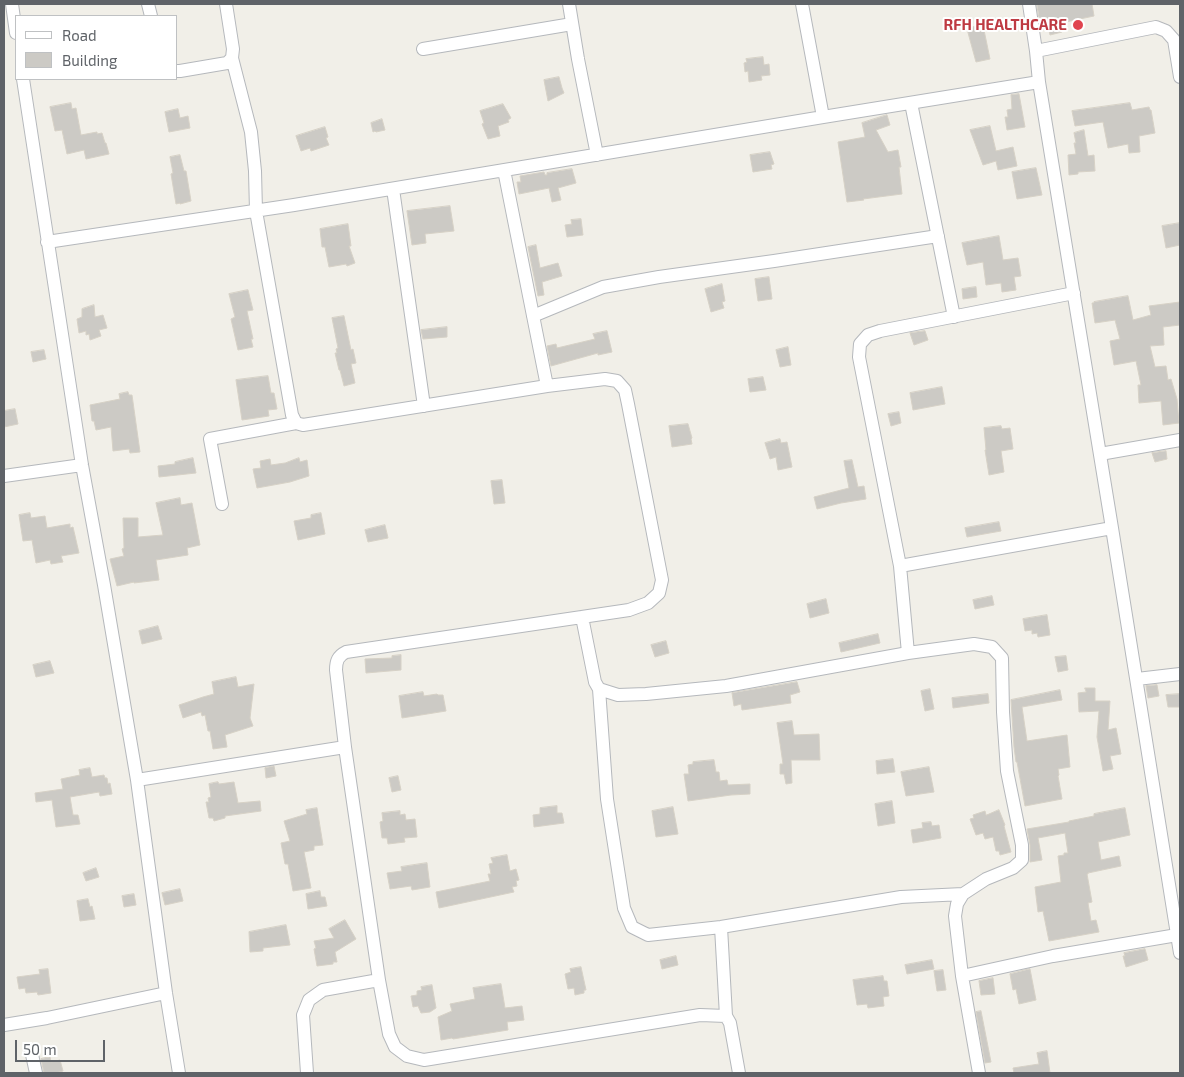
<!DOCTYPE html>
<html>
<head>
<meta charset="utf-8">
<style>
	body { margin:0 }
	#map { position:relative; width:1184px; height:1077px; overflow:hidden; background:#f1efe8; font-family:"Exo 2",sans-serif }
	canvas { display:block }
	.frame { position:absolute; inset:0; border:5px solid #5f6368; pointer-events:none }
	.legend { position:absolute; left:15px; top:15px; width:162px; height:65px; box-sizing:border-box; background:#fff; border:1px solid #bfc1c3; margin:0; padding:6px 9px; list-style:none; font-size:15px; color:#5f6368 }
	.legend li { display:flex; align-items:center; gap:10px; height:25px }
	.legend b { width:25px; border:1px solid #bfc1c3 }
	.scale { position:absolute; left:15px; top:1040px; width:90px; height:22px; box-sizing:border-box; border:2px solid #5f6368; border-top:0; padding-left:6px; font-size:15px; line-height:18px; white-space:nowrap; color:#5f6368; -webkit-text-stroke:4px #fff; paint-order:stroke }
</style>
</head>
<body>
<div id="map">
<canvas width="1184" height="1077"></canvas>
<div class="frame"></div>
<ul class="legend">
<li><b style="height:6px;background:#fff"></b>Road</li>
<li><b style="height:14px;background:#cccac5"></b>Building</li>
</ul>
<div class="scale">50 m</div>
</div>
<script>
const g = document.querySelector('canvas').getContext('2d');
g.lineJoin = 'round';
function fillPath(path, color) {
  g.fillStyle = color;
  g.fill(path, 'evenodd');
}
function trace(path, color, width, dash) {
  g.strokeStyle = color;
  g.lineWidth = width;
  g.lineCap = dash ? 'butt' : 'round';
  g.setLineDash(dash || []);
  g.stroke(path);
}
function label(font, color, halo, rows, align = 'center') {
  g.font = font + ' "Exo 2",sans-serif';
  g.lineWidth = 4;
  g.setLineDash([]);
  g.textBaseline = 'middle';
  g.strokeStyle = halo;
  g.fillStyle = color;
  for (const [text, x, y, turn = 0] of rows) {
    g.save();
    g.translate(x, y);
    g.rotate((+turn || 0) * Math.PI / 180);
    g.textAlign = isNaN(turn) ? turn : align;
    if (halo) g.strokeText(text, 0, 0);
    g.fillText(text, 0, 0);
    g.restore();
  }
}
const building = new Path2D(`
	M1037 4H1092L1094 16 1061 23 1062 32 1050 35 1048 26 1041 28Z
	M980 25 981 31 984 30 990 59 976 62 967 29Z
	M763 57 764 65 769 64 770 75 761 76 762 80 749 82 748 71 745 72 744 63 747 62 746 59Z
	M559 77 562 88 564 93 548 101 544 80Z
	M1019 94 1025 127 1007 130 1005 117H1008L1007 110 1012 109 1011 95Z
	M71 103 72 109 76 108 81 135 97 132V134L102 133 105 143H106L109 154 86 159 84 150 67 154 62 130 55 131 50 107Z
	M1130 103 1132 110 1149 107 1150 110H1151L1155 133 1139 136 1140 152 1129 153 1128 144 1108 148 1103 122 1075 126 1072 111Z
	M503 104 511 118 508 120 509 122 498 126 500 136 488 139 482 124 484 123 480 111Z
	M178 109 180 118 188 116 190 128 169 132 165 112Z
	M887 115 890 125 876 130 888 152 898 150 901 167H899L902 194 863 199 864 200 847 202 838 142 865 137 862 123Z
	M382 119 385 130 376 132 375 131 373 132 371 123Z
	M990 126 996 151 1013 147 1017 166 998 170 996 161 983 165 970 130Z
	M325 127 328 137 326 138 329 145 311 151 310 148 301 151 296 136Z
	M1084 130 1088 156 1094 155 1095 171 1078 172V174L1069 175 1068 155 1076 154 1074 143H1076L1074 133Z
	M770 152 774 164 771 165 772 169 753 172 750 155Z
	M180 155 184 171H186L191 201 180 204V203L176 204 171 174 173 173 170 157Z
	M1036 168 1042 195 1017 199 1012 172Z
	M572 169 576 183 558 188 561 200 552 202 549 188 519 194 517 182H521L520 176 544 172 545 175H547V173Z
	M450 206 454 231 425 234 426 243 412 245 407 211Z
	M581 219 583 235 567 237 565 225 572 224 571 220Z
	M1180 223V245L1166 248 1162 226Z
	M348 224 351 246H349L355 263 347 266 346 264 329 267 325 247H322L320 229Z
	M999 236 1003 260 1018 258 1021 276 1014 277 1016 290 1002 292 1001 283 986 285 983 262 967 265 962 243Z
	M536 245 540 268 558 263 562 276 542 282 544 295 538 296 528 247Z
	M769 277 772 299 758 301 755 279Z
	M722 284 725 301 722 302 724 308 711 312 705 289Z
	M976 287 977 297 963 299 962 289Z
	M248 290 253 310 247 311 253 339H251L253 347 238 350 231 319 235 317 229 294Z
	M1128 296 1133 320 1151 315 1149 306 1180 302V325L1163 327 1164 345 1150 346 1155 367 1166 366 1168 380 1171 379 1177 399 1179 423 1163 425 1161 401 1139 403 1138 385H1141L1136 361 1114 365 1110 341 1120 339 1115 320 1095 323 1092 303H1094V302Z
	M94 305 95 317 103 315 107 328 99 330 101 336 90 340 89 334 86 335V331L79 333 77 319 82 317V309Z
	M344 316 351 350 353 349 356 363 351 364 355 383 344 386 340 370H339L335 353H337L336 349 338 348 332 318Z
	M447 327V337L423 339 421 330Z
	M607 331 612 352 598 355V353L551 366 547 346 556 344 557 348 595 339 593 334Z
	M925 331 928 340 914 345 910 333Z
	M788 347 791 365 780 367 776 350Z
	M44 350 46 359 33 362 31 352Z
	M268 376 271 393H274L277 409 268 410 269 416 242 420 236 380Z
	M763 377 766 390 750 392 748 379Z
	M942 387 945 404 913 410 910 393Z
	M128 392 129 395H132L140 452 130 453 129 449 113 451 111 427 96 430 94 421H92L90 405 120 399 119 394Z
	M15 409 18 424 4 427V411Z
	M899 412 901 423 891 426 888 414Z
	M688 424 692 438 691 439 692 444 672 447 669 426Z
	M1001 426 1002 429 1010 428 1013 449 1001 451 1004 472 989 475 985 450H986L984 428Z
	M780 439 781 443 787 442 792 467 778 470 776 457 770 459 765 443Z
	M1166 451 1167 459 1155 462 1152 453Z
	M193 458 196 473 159 477 158 466 175 464V462Z
	M299 458 300 462 307 460 309 476 290 482 257 488 253 469 261 468 260 461 270 459 271 465 285 463Z
	M852 460 858 487 864 486 866 499 841 503 817 509 814 497 849 488 844 461Z
	M502 480 505 503 494 504 491 481Z
	M180 498 181 505 192 503 200 545 187 548 188 555 156 560 159 580 134 583V582L117 586 110 559 124 556 122 549 124 548 123 518H138V537L163 535 156 503Z
	M30 513 31 518 45 516 47 528 70 524V528L73 527 79 553 61 556 63 562 51 564 50 560 36 563 32 540 23 541 19 515Z
	M321 513 325 534 298 540 294 521 311 518V515Z
	M999 522 1001 531 967 537 965 528Z
	M385 525 388 538 368 542 365 530Z
	M992 596 994 605 975 609 973 600Z
	M826 599 829 613 810 618 807 604Z
	M1047 615 1050 635 1038 637 1037 633 1032 634V630L1025 631 1023 619Z
	M158 626 162 639 142 644 139 631Z
	M878 634 880 643 841 652 839 643Z
	M666 641 669 653 655 657 651 645Z
	M401 655V670L366 673 365 659 392 658V656Z
	M1066 656 1068 670 1058 672 1055 657Z
	M50 661 54 673 36 677 33 665Z
	M236 677 238 687 254 684 250 718 253 726 225 735 227 747 213 749 210 731H208L205 715 202 716 201 712 183 718 179 705 203 697 214 694 212 682Z
	M797 682 800 692 790 695 791 703 742 710 741 704 734 706 732 693Z
	M1157 685 1159 696 1148 698 1146 686Z
	M1085 688H1095V701H1110L1108 730 1116 728 1121 754 1110 756 1113 769 1103 771 1097 737 1099 711 1079 712 1078 693 1086 692Z
	M930 689 934 709 925 711 921 691Z
	M1060 690 1062 700 1022 707 1027 741 1067 735 1070 767 1058 769 1059 775 1058 776 1062 799 1025 806 1017 762H1016L1014 747 1011 700Z
	M423 692 424 696 437 694 438 695H443L446 711 402 718 399 696Z
	M988 694 989 703 953 708 952 698Z
	M1180 694V707H1168L1166 695Z
	M792 721 794 735 819 734 820 760H791L792 783 786 784 784 774H780V764H783L777 723Z
	M893 759 895 772 877 774 876 761Z
	M714 760 716 772H719L720 781 727 780 728 785 750 784V794L731 795 688 801 684 774H689L688 765 693 764V762Z
	M274 766 276 776 266 778 265 768Z
	M929 767 934 792 906 796 901 772Z
	M90 768 92 777 104 775 105 778H107L108 784 110 783 112 794 100 796 99 792 70 797 73 815H78L80 824 56 827 52 800 36 802 35 793 63 789 61 779 80 775 79 770Z
	M398 776 401 790 392 792 389 778Z
	M218 782 219 784 234 782 238 803 260 801 261 811 225 816V818L214 821 213 818H209L206 802H209L208 798 211 797 209 784Z
	M892 801 895 823 878 826 875 804Z
	M557 806V813H562L564 823 534 827 533 815 540 814V808Z
	M673 807 678 834 656 837 652 811Z
	M317 808 323 845 314 846V850L304 852 311 888 293 891 288 864H285L281 843 290 841 284 821 307 814 306 810Z
	M1125 808 1130 835 1098 842 1101 860 1119 856 1121 866 1088 873V874H1087L1092 902 1088 903 1091 921 1096 920 1099 932 1049 941 1043 911 1038 912 1035 887 1061 882 1058 856 1064 855V853H1068L1065 833 1038 838 1042 860 1030 862V845L1027 829 1069 822V821L1094 816V814Z
	M999 810 1005 825 1004 826 1011 852 1000 855 999 851H996L993 837 985 839 983 833 976 835 970 819 974 818 973 815 985 811 986 815Z
	M400 811V815L405 814 406 820 415 819 417 837 404 838 405 842 388 844 387 838H382L380 822 383 821 382 813Z
	M931 822 932 826 939 825 941 838 913 843 911 830 923 828 922 823Z
	M507 855 510 871 516 869 519 880 516 881 517 886 512 887 514 892 439 908 436 892 490 881 488 874H491L489 864 493 863 491 858Z
	M427 863 430 887 412 890 411 886 390 889 387 873 402 871 401 867Z
	M96 868 99 877 86 881 83 873Z
	M180 889 183 901 165 905 162 893Z
	M320 891 321 897H325L327 906 308 909 306 894Z
	M134 894 136 905 124 907 122 896Z
	M88 899 90 907 92 906 95 919 80 921 77 901Z
	M345 920 356 939 335 952 337 962H333V964L317 966 314 949 316 948 314 941 334 938 329 929Z
	M286 925 290 945 263 948V951L250 952 249 932Z
	M1145 949 1148 960 1126 967 1123 956H1125L1124 953Z
	M676 956 678 965 662 969 660 960Z
	M932 960 934 969 907 974 905 965Z
	M581 967 586 990H584V993L575 995 574 988 568 989 565 974 571 972 570 969Z
	M48 969 51 993 38 995 37 992 26 993 25 988 19 989 17 977 40 974 39 970Z
	M1030 969 1036 1000 1019 1004 1016 989 1013 990 1010 974Z
	M943 970 946 990 937 991 934 971Z
	M883 976 884 981H887L889 996 883 997 884 1006 868 1008 867 1004 857 1005 853 980Z
	M993 978 995 994 981 995 979 981Z
	M501 984 505 1008 522 1006 524 1020 507 1022 508 1030 453 1039 452 1038 441 1040 438 1017 452 1011 450 1004 475 999 473 988Z
	M432 985 436 1008 430 1012 421 1013 418 1006 413 1007 411 996 417 995V991L422 990 421 987Z
	M981 1011 991 1062 985 1063 976 1012Z
	M1047 1051 1050 1073H1014L1013 1068 1039 1064 1037 1053Z
	M50 1057 51 1062 60 1060 63 1071 55 1073H44L41 1059Z`);
const street = new Path2D(`
	M12 4 16 33
	M148 4 151 16
	M569 4 578 59 597 155
	M802 4 823 117
	M1029 4 1036 51 1039 82 1112 528 1180 953
	M423 49 572 24
	M1036 51 1156 27 1166 31 1174 40 1180 77
	M232 58 251 132 255 171 256 211 292 415 296 423 303 425 547 386 605 379 617 381 625 390 628 404 662 580 659 593 648 603 629 610 346 652C338 656 336 661 336 670L345 747
	M176 71H180L227 63 232 58 233 49 226 4
	M23 79 82 465 104 585 137 780 166 993 179 1073
	M911 103 954 317
	M504 170 547 386
	M393 189 424 406
	M47 242 294 205 823 117 1039 82
	M533 316 603 287 659 277 774 261 938 236
	M1100 454 1180 440
	M4 476 82 465
	M222 504 210 439 296 423
	M900 566 859 357 860 344 868 335 880 331 1074 293
	M582 617 595 682 599 689 618 695 646 694 726 686 908 653 974 644 992 647 1002 658 1003 712 1007 771 1022 845V860L1013 868 986 879 963 894 957 904 955 916 962 976 1053 956 1177 935
	M908 653 900 566 1112 528
	M1137 679 1180 674
	M599 689 607 799 624 908 632 927 648 935 721 927 901 897 963 894
	M137 780 345 747 379 980 389 1034 395 1047 407 1056 424 1060 700 1015 726 1016 730 1023 739 1073
	M721 927 726 1016
	M962 976 979 1073
	M4 1025 47 1018 166 993
	M31 1050 36 1073
	M307 1073 303 1015 309 1000 323 990 379 980`);
const markers = [
	[1078,25,6,"#e0444e"]
];
const healthNames = [
	["RFH HEALTHCARE",1067,25]
];
fillPath(building, '#cccac5');
trace(building, '#d6d1c6', 1);
trace(street, '#b5b8bc', 14);
trace(street, '#fff', 12);
for (const [x, y, r, color] of markers) {
  const dot = new Path2D();
  dot.arc(x, y, r, 0, 2 * Math.PI);
  g.fillStyle = color;
  g.fill(dot);
  trace(dot, '#fff', 2);
}
label('bold 15px', '#be3a42', '#fff', healthNames, 'right');
</script>
</body>
</html>
